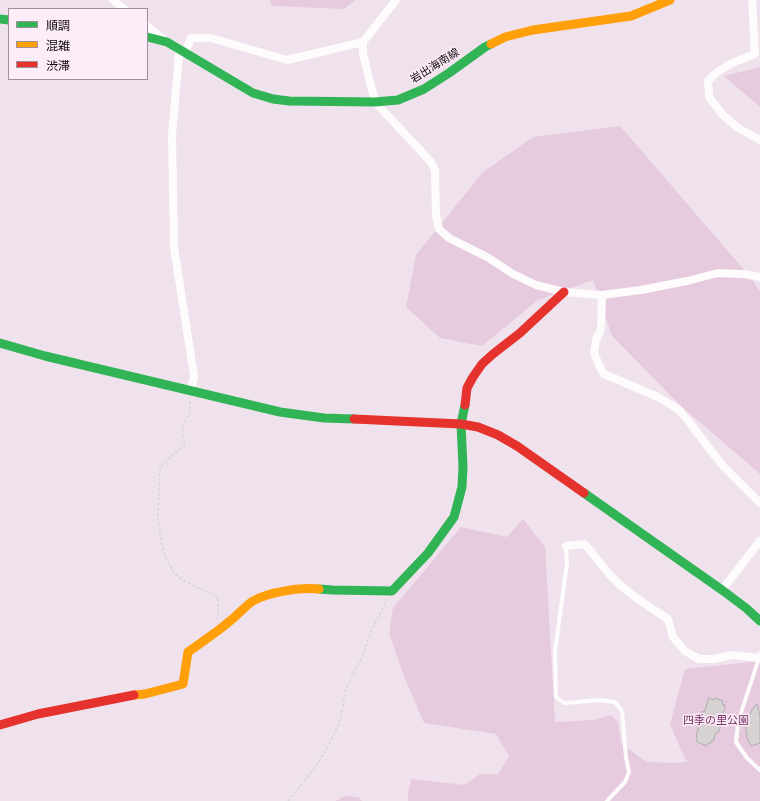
<!DOCTYPE html>
<html>
<head>
<meta charset="utf-8">
<style>
	body { margin:0 }
	#map { position:relative; width:760px; height:801px; overflow:hidden; background:#f0e2ec; font-family:"PT Sans","Noto Sans JP",sans-serif }
	canvas { display:block }
	.legend { position:absolute; left:8px; top:8px; width:140px; height:72px; box-sizing:border-box; background:#fdedf8; border:1px solid #9e919a; margin:0; padding:5px 7px; list-style:none; font-size:12px; color:#10080e }
	.legend li { display:flex; align-items:center; gap:8px; height:20px }
	.legend b { width:20px; border:1px solid #9e919a }
</style>
</head>
<body>
<div id="map">
<canvas width="760" height="801"></canvas>
<ul class="legend">
<li><b style="height:5px;background:#30b455"></b>順調</li>
<li><b style="height:5px;background:#ff9f0a"></b>混雑</li>
<li><b style="height:5px;background:#e5322d"></b>渋滞</li>
</ul>
</div>
<script>
const g = document.querySelector('canvas').getContext('2d');
g.lineJoin = 'round';
function fillPath(path, color) {
  g.fillStyle = color;
  g.fill(path, 'evenodd');
}
function trace(path, color, width, dash) {
  g.strokeStyle = color;
  g.lineWidth = width;
  g.lineCap = dash ? 'butt' : 'round';
  g.setLineDash(dash || []);
  g.stroke(path);
}
function label(font, color, halo, rows, align = 'center') {
  g.font = font + ' "PT Sans","Noto Sans JP",sans-serif';
  g.lineWidth = 3;
  g.setLineDash([]);
  g.textBaseline = 'middle';
  g.strokeStyle = halo;
  g.fillStyle = color;
  for (const [text, x, y, turn = 0] of rows) {
    g.save();
    g.translate(x, y);
    g.rotate((+turn || 0) * Math.PI / 180);
    g.textAlign = isNaN(turn) ? turn : align;
    if (halo) g.strokeText(text, 0, 0);
    g.fillText(text, 0, 0);
    g.restore();
  }
}
const green = new Path2D(`
	M270 0H355L344 9 272 6Z
	M760 67V107L724 76Z
	M620 126 752 279 760 292V474L681 406 612 336 593 280 538 300 482 346 440 338 406 307 416 255 483 172 533 137Z
	M523 519 545 547 555 722 593 720 611 715 618 722 621 743 638 756 647 762 678 763 689 761 685 759 670 724 685 669 760 661V801H408V794L411 779 465 785 480 774H498L509 756 496 734 424 723 403 674 389 633 393 608 461 527 507 537Z
	M345 796 358 797 362 801H335Z`);
const building = new Path2D(`
	M709 698 713 700 714 698 723 701 722 704 725 705 724 707 725 708 721 719 723 720 718 733H716L713 741H711L710 744 708 743 707 746 697 742V740H696L697 736 696 735 699 727 696 726 702 711 704 712Z
	M757 704 760 716V743L751 746 747 739 746 731V722L752 710Z`);
const path = new Path2D(`
	M190 401V412L182 428 185 444 160 467 158 517 161 541 167 561 174 573 184 581 218 597V615L216 620
	M288 801 306 779 317 764 328 747 340 721 345 693 347 687 361 659 371 632 387 599`);
const lane = new Path2D(`
	M566 546 567 563 555 651 556 697 564 703 599 700 615 702 622 711 626 757 629 772 625 782 607 801
	M759 658 738 722 736 742 747 758 760 770`);
const street = new Path2D(`
	M113 0 124 9
	M396 0 363 42V54L375 102 431 162 435 170 436 215 439 229 449 238 487 257 513 274 536 285 564 292 602 295 641 290 687 281 718 273 744 274 760 277
	M752 0 755 54C735 62 723 65 708 81L709 97 723 115 738 128 760 140
	M147 26 163 39
	M602 295 601 329 596 340 594 353 599 365 604 374 658 397 678 409 690 423 708 447 723 466 760 503
	M191 391 194 376 174 247 172 135 179 54 185 53 191 38H211L287 60 363 42
	M566 546 584 544C594 554 601 565 610 575 627 593 648 606 668 619L673 637 685 651 699 659H714L732 655 759 658 760 656
	M722 590 760 541`);
const fast = new Path2D(`
	M0 19 9 20
	M147 37 167 42 253 93 273 99 289 101 375 102 398 100 424 89 449 73 485 47 491 44
	M0 343 45 356 280 412 324 418 354 419
	M584 493 722 590 746 608 760 621
	M319 589 332 590 392 591 428 553 454 517 462 487 463 467 461 424 465 405`);
const slow = new Path2D(`
	M491 44 505 37 533 30 631 16 670 0
	M134 695 145 694 183 684 188 652C202 642 217 632 230 621 238 615 245 606 253 601 268 592 302 587 319 589`);
const jam = new Path2D(`
	M465 405 467 388 473 377 482 364 493 354 520 333 564 292
	M354 419 461 424 478 427 498 435 517 446 584 493
	M0 725 38 714 134 695`);
const streetNames = [
	["岩出海南線",435,66,-32]
];
const parkNames = [
	["四季の里公園",716,721]
];
fillPath(green, '#e6cade');
fillPath(building, '#d7d3d3');
trace(building, '#b1adad', 1);
trace(path, '#d7d4d7', 1.5, [3, 2]);
trace(lane, '#fdfbfc', 4);
trace(street, '#fdfbfc', 8);
trace(fast, '#30b455', 9);
trace(slow, '#ff9f0a', 9);
trace(jam, '#e5322d', 9);
label('11px', '#10080e', '#fdedf8', streetNames);
label('11px', '#7a366b', '#fdedf8', parkNames);
</script>
</body>
</html>
